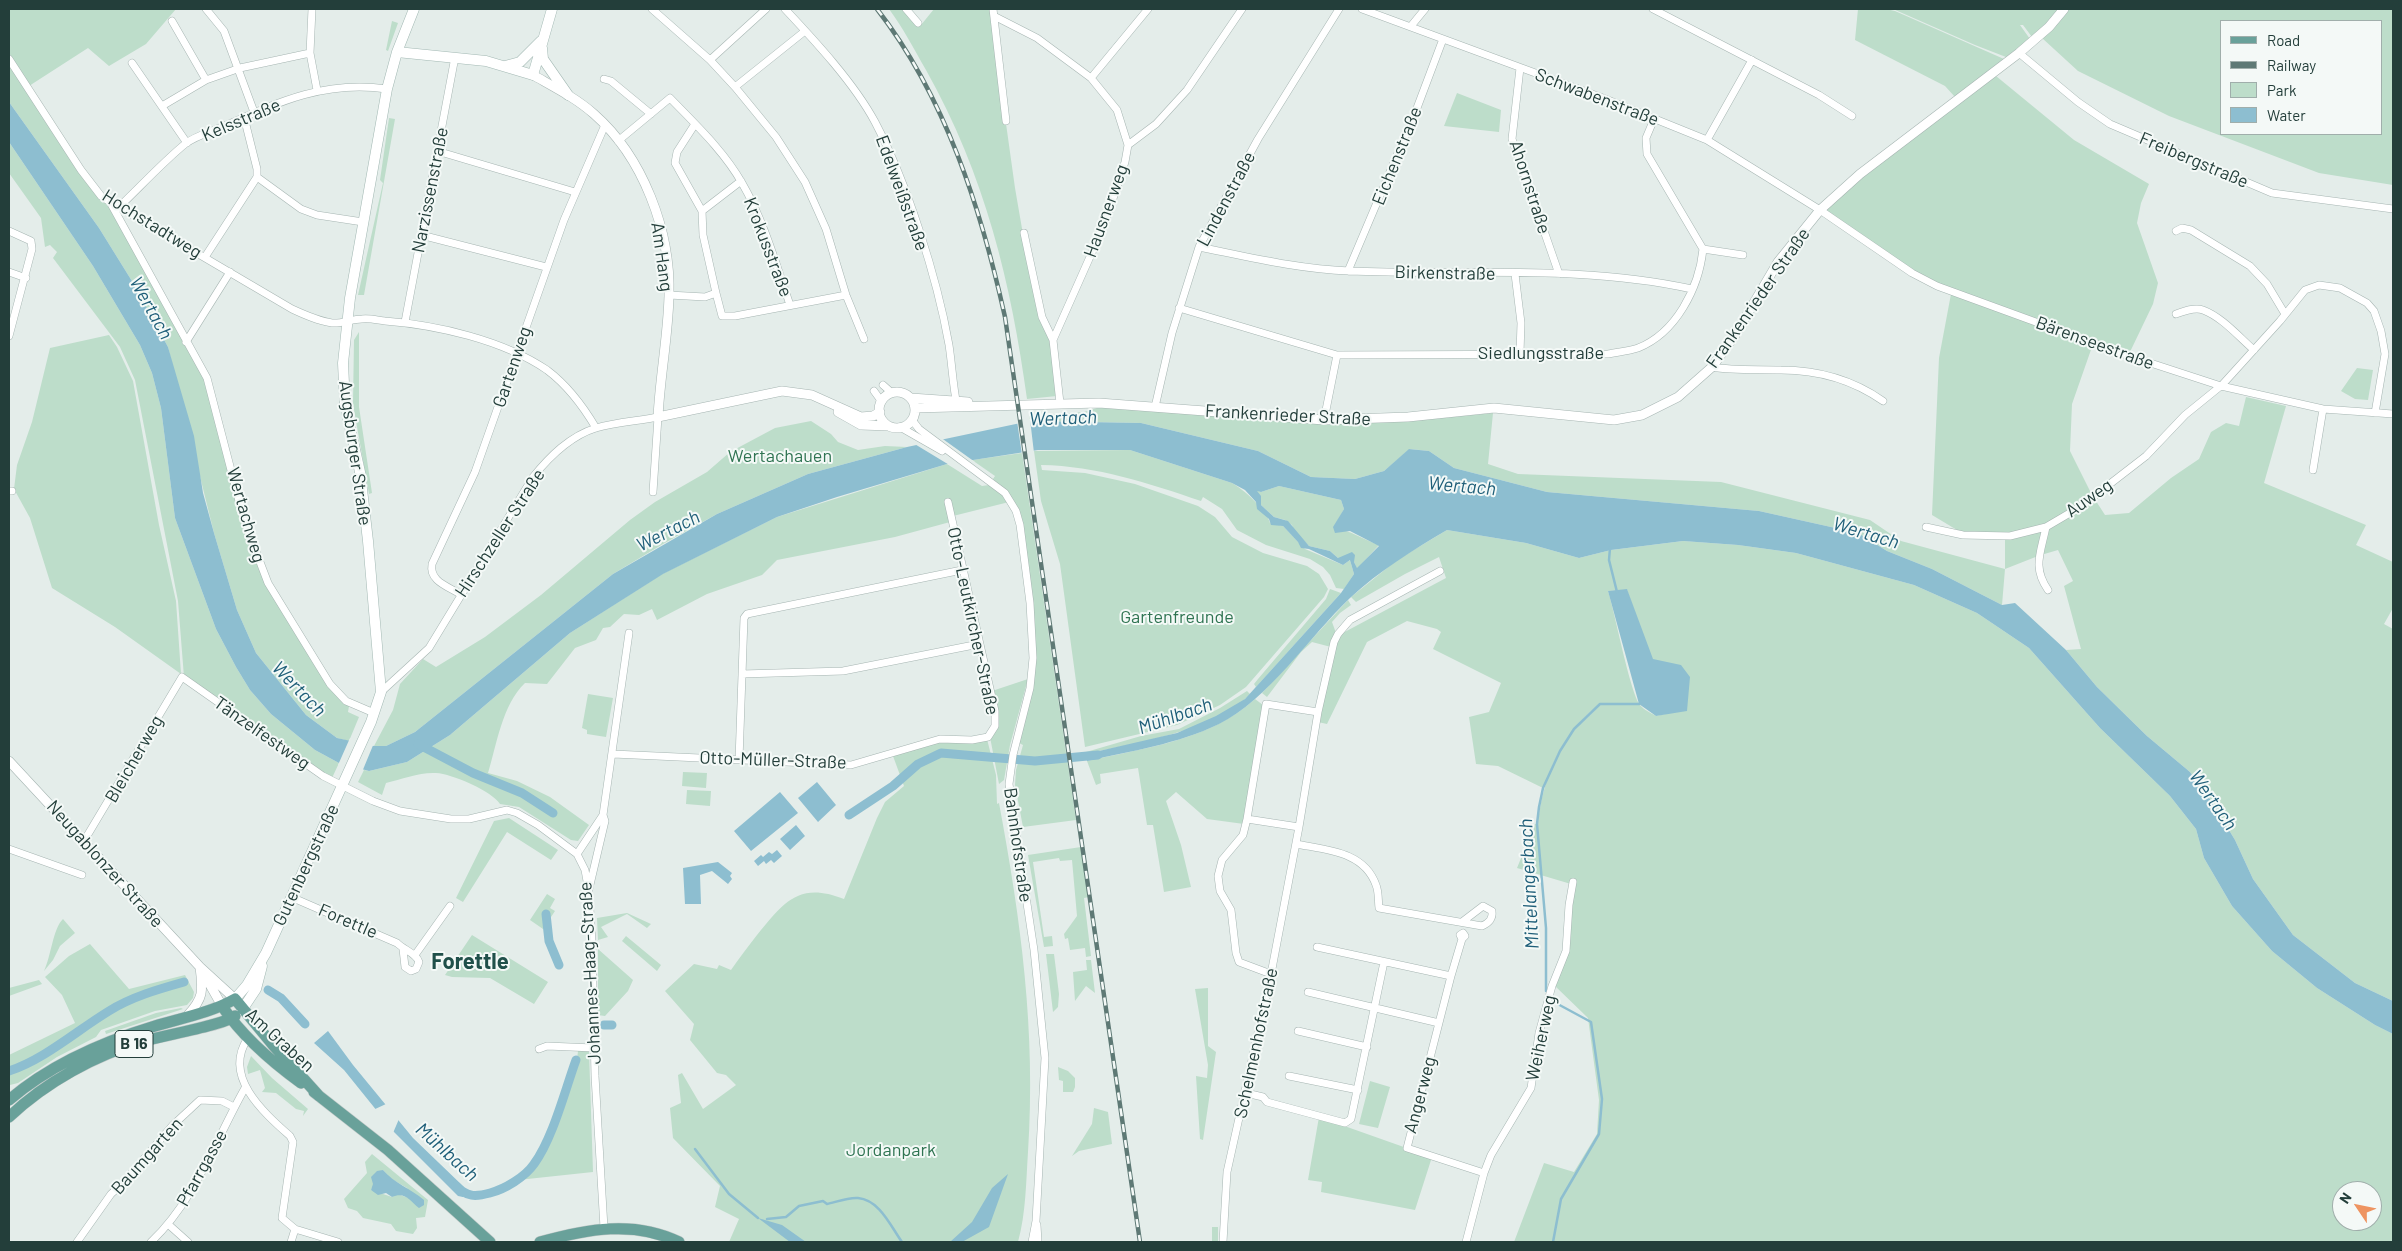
<!DOCTYPE html>
<html>
<head>
<meta charset="utf-8">
<style>
	body { margin:0 }
	#map { position:relative; width:2402px; height:1251px; overflow:hidden; background:#e4edea; font-family:Barlow,sans-serif }
	canvas { display:block }
	.frame { position:absolute; inset:0; border:10px solid #233e3a; pointer-events:none }
	.legend { position:absolute; left:2220px; top:20px; width:162px; height:115px; box-sizing:border-box; background:#f4f9f7; border:1px solid #a0aeab; margin:0; padding:6px 9px; list-style:none; font-size:15px; color:#233e3a }
	.legend li { display:flex; align-items:center; gap:10px; height:25px }
	.legend b { width:25px; border:1px solid #a0aeab }
	.north { position:absolute; left:2332px; top:1181px; width:50px; height:50px; box-sizing:border-box; background:#f4f9f7; border:1px solid #a0aeab; border-radius:50%; rotate:304deg; font-size:14px; font-weight:700; line-height:20px; text-align:center; color:#233e3a }
	.north::after { content:''; display:block; margin:auto; width:18px; height:22px; background:#ee9461; clip-path:polygon(50% 0,100% 100%,50% 72%,0 100%) }
</style>
</head>
<body>
<div id="map">
<canvas width="2402" height="1251"></canvas>
<div class="frame"></div>
<ul class="legend">
<li><b style="height:6px;background:#69a19a"></b>Road</li>
<li><b style="height:6px;background:#5e7975"></b>Railway</li>
<li><b style="height:14px;background:#bdddca"></b>Park</li>
<li><b style="height:14px;background:#8dbed0"></b>Water</li>
</ul>
<div class="north">N</div>
</div>
<script>
const g = document.querySelector('canvas').getContext('2d');
g.lineJoin = 'round';
function fillPath(path, color) {
  g.fillStyle = color;
  g.fill(path, 'evenodd');
}
function trace(path, color, width, dash) {
  g.strokeStyle = color;
  g.lineWidth = width;
  g.lineCap = dash ? 'butt' : 'round';
  g.setLineDash(dash || []);
  g.stroke(path);
}
function label(font, color, halo, rows, align = 'center') {
  g.font = font + ' Barlow,sans-serif';
  g.lineWidth = 4;
  g.setLineDash([]);
  g.textBaseline = 'middle';
  g.strokeStyle = halo;
  g.fillStyle = color;
  for (const [text, x, y, turn = 0] of rows) {
    g.save();
    g.translate(x, y);
    g.rotate((+turn || 0) * Math.PI / 180);
    g.textAlign = isNaN(turn) ? turn : align;
    if (halo) g.strokeText(text, 0, 0);
    g.fillText(text, 0, 0);
    g.restore();
  }
}
const green = new Path2D(`
	M9 9H176L146 44 109 66 88 48 29 86 9 56Z
	M889 9H904L918 25H921L934 9H990L1015 188 1025 246 1051 341 1057 396 1027 399C1011 282 985 175 926 70 914 49 903 28 889 9Z
	M1858 9H1886L1895 11 2004 59 1955 97 1945 86 1855 40Z
	M1893 9H2061L2032 37 2023 25H2020L2030 39 2006 57 1975 45Z
	M2068 9H2393V185L2319 173 2169 116 2078 71 2042 38ZM2221 21H2381V134H2221Z
	M392 21 398 23 388 51 386 50Z
	M9 64 80 174 109 203 206 379 241 521 260 571 266 584 349 706 348 712 359 717 349 741 337 738 306 715 256 653 237 610 214 533 168 347 135 286 99 228 9 102Z
	M1996 76 2074 140 2149 184 2141 203 2137 223 2158 283 2153 304 2129 354 1938 283 1913 271 1823 211 1862 177Z
	M1457 93 1501 110 1499 132 1444 126Z
	M389 118 395 119 364 295H358L383 183 380 180Z
	M9 142 93 266 140 345 152 373 161 408 175 518 216 629 236 667 250 690 271 714 315 750 339 763 332 778 184 677 178 601 135 380 120 347 53 258 57 252 50 245 45 247 41 218 9 173Z
	M1951 294 2093 344 2072 404 2070 451 2092 495 2045 525 2010 535 1962 533 1932 515 1939 358Z
	M359 332V407L372 493 369 494 353 404 354 340Z
	M109 335 117 347 133 381 159 525 176 601 181 674 115 627 52 588 30 518 14 489 17 465 32 422 50 348Z
	M2357 368 2373 370 2368 400 2355 399 2341 391Z
	M2246 397 2286 406 2264 483 2366 525 2356 545 2393 562V608L2384 624 2393 629V1001L2355 983 2293 935 2253 879 2235 840 2212 802 2190 772 2147 736 2097 687 2066 650 2081 649 2064 586 2073 581 2058 550 2041 555 2048 528 2094 498 2105 515 2129 513 2171 478 2199 459 2211 432 2226 423 2239 426Z
	M1100 407 1323 423 1409 421 1493 413 1488 464 1518 474 1721 482 1870 520 1901 541 2005 569V538L2044 529 2038 556 2005 569 2002 605 1932 569 1887 551 1858 533 1759 511 1547 492 1454 468 1429 451 1410 449 1384 471 1355 479 1311 477 1258 451 1141 423 1030 421 1029 416 1084 412Z
	M811 421 831 434 838 442 858 450 885 446 907 447 808 474 717 514 663 544 613 574 415 732 386 746H374L393 710 400 684 423 659 436 667 485 637 541 595 630 520 655 502 707 472 730 452 775 428Z
	M1130 450 1232 483C1243 489 1267 510 1270 523L1283 526 1305 549 1343 565 1350 560 1354 574 1344 589 1336 588 1330 575 1323 567 1310 559 1266 545 1237 530 1222 509 1203 497 1201 501C1148 483 1097 466 1041 465L1042 470 1085 473 1135 484 1198 506 1215 517 1232 537 1263 553 1307 566 1319 574 1328 589 1324 597 1246 687 1220 705 1177 725 1085 747 1060 564 1041 501 1034 451Z
	M1022 453 1076 820 1023 827 1015 785 1016 770 1023 745 1019 743 1033 688 1036 658 1019 510 1013 500 993 479 995 476 972 460Z
	M947 464 982 486 989 485 1003 494 1009 502 949 517 950 522 895 537 777 560 762 575 707 594 657 620 652 609 639 615 624 614 610 627 603 628 596 640 575 648 547 684 525 683C502 705 497 744 488 773L517 781 550 797 589 825 578 841 571 840 519 807 500 804C492 791 452 774 436 773 420 772 402 779 386 783L382 795 358 782 364 770 369 771 407 762 450 735 570 633 662 574 777 517Z
	M1279 486 1341 500 1344 509 1334 527C1350 531 1363 539 1379 545L1357 569 1354 562 1338 558 1330 551 1309 546 1294 531 1292 525 1285 520 1274 517 1261 505V499L1256 490 1261 492Z
	M1447 530 1526 543 1579 558 1611 550 1683 541 1738 545 1796 553 1914 585 1977 613 2029 648 2100 728 2170 796 2196 829 2204 858 2232 906 2272 951 2317 988 2375 1025 2393 1034V1242H1514L1544 1163 1574 1172 1597 1134 1599 1100 1588 1018 1554 985 1568 951 1571 884 1517 868 1535 824H1538C1541 791 1553 753 1576 728 1584 720 1594 713 1600 704 1571 725 1557 756 1543 788L1498 766 1476 764 1469 717 1489 712 1501 683 1433 649 1441 632 1437 629 1407 621 1367 642 1327 724 1318 722 1339 635 1446 578 1439 557 1405 574 1356 602 1351 597 1397 560ZM1627 590 1670 713 1656 716C1651 713 1644 710 1640 705 1630 692 1615 613 1608 591ZM2342 1191H2372V1221H2342Z
	M1330 589 1341 593 1256 687 1254 684 1258 679 1326 599Z
	M1348 600 1351 605 1340 613 1332 622 1336 633 1331 647 1312 642 1301 652 1267 697 1262 693Z
	M1028 679 1010 745 1004 780 999 784 990 737 997 726 992 691Z
	M1247 691 1250 694C1216 731 1134 743 1086 754V752L1141 736 1179 729 1220 708Z
	M588 694 613 698 606 737 587 734V730L582 728Z
	M1255 699 1263 705 1244 824 1207 819 1176 792 1166 801 1181 845 1191 887 1164 892 1153 825H1147L1138 768 1100 774 1101 783 1096 785 1087 761C1145 748 1210 740 1255 699Z
	M987 739 996 775 997 804 999 803C1021 921 1036 1031 1028 1152 1026 1182 1026 1213 1018 1242H729L739 1219 715 1207 720 1186 673 1138 670 1108 681 1103 678 1075 682 1073 703 1109 736 1085 726 1075 717 1073 690 1040 694 1024 665 991 694 964 717 969 719 965 731 970C739 958 748 947 757 935 784 902 799 881 844 899L877 818 885 802 904 786 893 756 940 742Z
	M683 772 707 773 706 788 682 786Z
	M687 790 711 791 710 806 686 804Z
	M509 818 558 850 551 860 507 832 463 902 456 898 494 821Z
	M1081 847 1089 897 1084 898 1091 956 1086 957 1085 948 1070 950 1068 938 1065 939 1064 934 1077 916 1072 860 1060 861 1059 858 1033 862 1044 937 1052 936 1053 946 1044 947 1028 855Z
	M547 894 555 899 550 908 555 911 543 929 530 920Z
	M627 913 651 924 647 928 627 914 601 927 608 937 598 940 597 918Z
	M63 919 75 933 60 946 53 960 44 971C51 957 53 928 63 919Z
	M472 935 548 982 534 1004 490 978 452 977 445 975Z
	M626 936 661 965 657 971 622 941Z
	M90 944 129 989 185 975 194 992 193 998 187 1005 155 1011 101 1030 96 1037 57 1057 18 1083 10 1085 9 1055 75 1023 62 995 45 977 69 956Z
	M598 949 633 980 628 991 605 1016 598 1015Z
	M1046 954H1054L1059 994 1058 1007 1053 1012Z
	M1086 960H1091L1095 993 1086 986 1075 1001 1073 972 1087 970Z
	M39 980 42 984 9 996V988Z
	M1208 988V1046L1216 1052 1203 1140 1200 1139 1196 1076 1207 1078 1208 1065 1195 989Z
	M181 1008 183 1009 106 1034 105 1031 156 1013Z
	M578 1051H589L593 1172 518 1180 535 1166 548 1140 577 1060Z
	M251 1056 272 1078 308 1109 303 1116 304 1111 296 1109 276 1093 262 1092 265 1088 260 1070 248 1074 247 1067Z
	M1058 1067 1068 1071 1075 1078V1087L1073 1092H1063V1081L1059 1080Z
	M1370 1081 1390 1087 1378 1128 1359 1124Z
	M1094 1108 1108 1112 1112 1144 1079 1151 1072 1156 1092 1124Z
	M1319 1117 1432 1157 1415 1210 1321 1192 1322 1182 1308 1180Z
	M372 1154 428 1200 425 1217 416 1218 417 1228 413 1234 396 1231 391 1224 363 1218 357 1211 348 1208 344 1199 367 1173 365 1162ZM383 1170 390 1178 407 1188 412 1199 397 1194 392 1197 371 1190Z
	M1212 1227H1218V1242H1212Z`);
const water = new Path2D(`
	M9 102 99 228 135 286 168 347 194 436 203 493 214 533 237 610 256 653 306 715 337 738 374 746H386L415 732 613 574 717 514 808 474 907 447 1030 421 1141 423 1258 451 1311 477 1355 479 1384 471 1409 449 1429 451 1454 468 1547 492 1759 511 1858 533 1887 551 1932 569 2002 605 2015 603 2066 650 2097 687 2147 736 2190 772 2212 802 2235 840 2253 879 2293 935 2355 983 2393 1001V1034L2375 1025 2317 988 2272 951 2232 906 2204 858 2196 829 2170 796 2100 728 2029 648 1977 613 1914 585 1796 553 1738 545 1683 541 1611 550 1579 558 1526 543 1447 530C1413 550 1379 571 1350 598 1310 636 1268 700 1219 724 1178 744 1131 751 1087 761L1086 754 1177 733 1216 716 1245 699 1341 593 1354 574 1350 560 1343 565 1309 549 1301 548 1298 542 1283 526 1271 525 1269 519 1257 509 1256 502 1245 490 1232 483 1130 450H1038L947 464 837 497 777 517 663 574 570 633 450 735 407 762 369 771 339 763 315 750 271 714 250 690 236 667 216 629 175 518 161 408 152 373 140 345 93 266 9 142ZM1279 486 1341 500 1344 509 1333 527 1335 533 1350 531 1379 546 1357 568 1354 562 1355 555 1352 552 1338 558 1330 551 1309 546 1288 521 1274 517 1261 505V496L1257 491 1261 492Z
	M1627 589 1653 659 1681 665 1690 677 1687 711 1656 716 1639 704 1608 591Z
	M817 782 836 805 818 822 798 798Z
	M780 792 798 813 751 851 734 831Z
	M796 825 805 836 790 850 780 839Z
	M777 850 782 856 774 863 771 860 766 864 764 861 758 866 754 861 761 855 763 857 769 852 772 854Z
	M718 862 732 873 730 876 732 879 728 884 712 871 700 875 701 904H685L683 868Z
	M328 1031 353 1065 413 1138 464 1187 463 1197 458 1196 394 1132 344 1070 314 1043Z
	M383 1170C394 1183 411 1189 424 1200V1205L419 1208C410 1201 405 1191 392 1197L386 1193 378 1195 371 1190 373 1184 371 1177 377 1171Z
	M1008 1174 989 1227 962 1242H950L972 1222 992 1188Z
	M758 1218 782 1225 806 1242H790Z`);
const pier = new Path2D(`
	M1030 419 1034 453 1022 455 1017 421Z
	M940 437 975 462 951 466 913 443Z
	M350 738 374 743 362 772 338 765Z
	M386 1104 399 1119 393 1133 373 1110Z`);
const stream = new Path2D(`
	M1610 548 1609 560 1617 592
	M1546 991V928L1537 824 1539 807 1543 788 1560 751 1574 729 1600 704H1639L1641 702
	M695 1149 729 1194 758 1218
	M767 1219 786 1217 799 1206 823 1201 827 1204C836 1202 849 1197 858 1198 880 1200 891 1227 902 1242
	M1553 1242 1561 1199 1599 1134 1602 1099 1591 1022 1554 1002`);
const canal = new Path2D(`
	M418 744 473 773 522 793 553 813
	M849 815 893 786 918 764 941 753 1035 761 1098 755
	M546 914 549 941 559 965
	M268 990 281 998 305 1024
	M604 1025H612
	M9 1071C45 1059 76 1031 109 1011 131 997 159 989 184 982
	M456 1186C467 1197 475 1197 490 1193 505 1189 525 1177 534 1164 553 1138 565 1090 576 1060`);
const minor = new Path2D(`
	M206 9 224 31 254 112
	M312 9 310 53 317 90
	M652 9 710 60 735 87 776 137 805 182 826 229 846 295 864 339
	M785 9C815 41 854 83 875 122 907 183 937 277 949 345 952 365 953 386 957 406
	M906 9 918 23
	M993 9 1006 121
	M1362 9 1603 98 1707 140 1820 210 1912 273 1937 286 2129 356 2221 386 2323 409 2393 414
	M1653 9 1819 95 1852 116
	M994 16 1037 38 1091 78 1117 110 1128 145 1125 162 1105 223 1053 340 1060 403
	M172 21 206 80
	M1411 26 1425 9
	M2019 53 2078 102 2110 124 2272 193 2393 209
	M9 59 81 170 101 196 110 202 292 309C305 315 318 321 332 323 342 324 352 319 362 319 369 318 377 320 385 321 437 325 503 340 547 370 567 385 583 406 596 428
	M710 60 766 9
	M132 63 187 143
	M1520 68 1512 139 1559 274
	M1091 78 1148 9
	M604 79 611 81 651 114
	M735 87 805 31
	M162 106 206 80 240 68 310 53
	M695 124 677 152 675 163 702 211 703 235 716 293
	M1707 140 1752 60
	M618 141 670 98C695 124 724 151 742 183 764 221 776 264 790 305
	M1128 145 1156 124 1187 90 1242 9
	M437 151 575 192
	M257 177 301 209 317 215 363 222
	M110 202 207 378 244 520 268 583 330 684 346 701 374 713
	M119 207C141 186 162 163 185 144 196 135 214 131 227 125 280 101 327 80 387 89
	M702 211 741 181
	M9 231 31 241 32 249 9 336
	M2176 231 2182 228 2191 230 2250 266 2267 284 2285 314
	M1024 233 1042 317 1053 340
	M421 235 546 267
	M1199 247C1249 257 1298 269 1349 271 1463 276 1580 264 1692 289
	M1703 249 1743 255
	M205 257 257 177V169L244 117
	M1348 271 1417 108 1443 39
	M9 272 26 278
	M1515 274 1521 323 1520 353
	M669 295 705 297 716 293 722 316H735L846 295
	M1179 308 1337 355 1608 354C1618 352 1629 351 1638 348 1676 333 1699 288 1703 249L1647 154 1646 138 1654 119
	M2176 314C2184 311 2195 307 2203 310 2222 317 2239 337 2254 350
	M405 322 455 57
	M186 342 230 272
	M1712 367C1735 371 1758 369 1781 370 1818 370 1853 380 1883 401
	M883 385 892 393
	M874 391 882 402
	M1155 407 1172 333 1199 247 1258 139 1339 9
	M912 420 919 429 1005 493 1016 511 1020 525 1030 603 1033 658 1030 688 1013 755 1009 784 1034 950 1045 1058 1036 1221 1032 1242
	M1324 420 1337 355
	M900 427 942 451
	M2313 470 2323 409
	M9 491H12
	M1926 527 1963 535 2010 536 2046 527 2080 507 2146 456 2185 415 2222 385 2280 321 2305 290 2319 285 2340 288 2367 303 2374 311 2381 331 2385 354 2375 413
	M2046 527C2041 552 2032 567 2048 590
	M460 594C447 586 429 581 432 564L475 472 564 220 605 125
	M742 674 843 671 979 644
	M381 692 429 648 533 477C550 456 570 436 596 428 616 422 638 421 658 417L653 492
	M613 754 851 765 940 739 972 740 988 737 995 726V711L948 502
	M739 760 744 618 747 614 962 570
	M1247 819 1243 835 1222 860 1218 876 1220 891 1231 910 1236 953 1239 962 1271 974
	M1299 827 1247 819 1266 704 1318 712
	M84 841 182 677 323 776 373 801 400 811 451 819H469L507 810 517 813 538 825 577 854 585 870 589 892 592 943 595 1076 604 1228
	M1296 844C1326 850 1364 851 1376 885 1379 892 1378 901 1379 908L1482 926C1489 923 1493 919 1492 911L1483 906 1462 922
	M9 849 82 875
	M577 854 603 815
	M589 889 605 821 603 815 629 633
	M291 897 397 943C404 950 416 953 419 962L416 969 411 971 405 967 403 949
	M1317 947 1451 976 1407 1148 1484 1173
	M415 955 450 906
	M1451 976 1462 939 1460 935 1463 933 1465 936 1462 939
	M1308 992 1439 1023
	M1298 1031 1367 1047
	M248 1038C222 1076 263 1112 290 1136L293 1142 282 1218 295 1229 338 1242
	M539 1049 547 1046 594 1048
	M1289 1076 1358 1090
	M1246 1093 1263 1097 1267 1102 1345 1123 1351 1119 1384 962
	M169 1225 188 1242
	M1037 1225 1038 1242
	M77 1242 111 1194 123 1183 172 1126 200 1100 222 1101 234 1107
	M151 1242C196 1199 215 1141 245 1088
	M291 1242 295 1229
	M1223 1242 1227 1172 1271 974 1299 827 1318 712 1334 642 1338 634 1350 620 1440 571
	M1466 1242 1484 1173 1491 1155 1531 1088 1539 1033 1552 986 1566 951 1569 905 1573 882`);
const tertiary = new Path2D(`
	M533 75C554 87 576 98 594 114 643 157 671 231 669 296 668 336 660 377 658 417L782 391 812 395 861 417 873 416 880 412
	M879 410a18 18 0 1 1 36 0a18 18 0 1 1-36 0Z
	M911 398 968 402
	M915 408 1099 403 1324 420 1408 417 1494 408 1614 420 1642 415 1678 397 1712 367 1735 335 1778 262 1820 210 1860 174 2019 53 2049 27 2064 9
	M838 412 861 425 889 426
	M9 761 200 967 235 999
	M205 976 222 1006
	M187 1016C204 998 203 991 200 967`);
const secondary = new Path2D(`
	M542 48 543 59 568 95
	M397 52 486 61 533 75 552 9
	M505 66 520 62 541 41
	M235 999 247 985 266 953 371 722 381 692 368 541 360 472 345 405 343 363 350 298 387 89 397 52 414 9
	M242 1010 256 989 262 966`);
const primary = new Path2D(`
	M222 1006C242 1036 272 1062 301 1083
	M314 1092 388 1150 490 1242
	M9 1100C51 1064 102 1042 155 1026 182 1018 210 1013 235 999L273 1045 319 1096
	M9 1117C46 1082 95 1055 144 1041 162 1036 224 1025 235 1016
	M540 1242C587 1229 634 1220 679 1242`);
const rail = new Path2D(`
	M877 9C946 98 981 209 1005 317L1140 1242`);
const shields = [
	[134,1044,38]
];
const shieldNames = [
	["B 16",134,1044]
];
const streetNames = [
	["Schwabenstraße",1597,97,21],
	["Kelsstraße",241,120,-23],
	["Eichenstraße",1397,156,-68],
	["Freibergstraße",2194,160,23],
	["Ahornstraße",1530,187,72],
	["Narzissenstraße",430,190,-79],
	["Edelweißstraße",902,193,70],
	["Lindenstraße",1226,199,-62],
	["Hausnerweg",1106,211,-70],
	["Hochstadtweg",152,224,32],
	["Krokusstraße",768,247,69],
	["Am Hang",662,257,82],
	["Birkenstraße",1445,273,1],
	["Frankenrieder Straße",1758,298,-55],
	["Bärenseestraße",2095,343,20],
	["Siedlungsstraße",1541,353],
	["Gartenweg",512,367,-71],
	["Frankenrieder Straße",1288,415,3],
	["Augsburger Straße",355,453,82],
	["Auweg",2089,498,-35],
	["Wertachweg",246,515,74],
	["Hirschzeller Straße",500,533,-57],
	["Otto-Leutkircher-Straße",973,621,78],
	["Tänzelfestweg",262,733,35],
	["Bleicherweg",134,759,-60],
	["Otto-Müller-Straße",773,760,2],
	["Bahnhofstraße",1018,845,82],
	["Neugablonzer Straße",105,864,48],
	["Gutenbergstraße",306,865,-65],
	["Forettle",348,921,23],
	["Johannes-Haag-Straße",590,973,-93],
	["Weiherweg",1541,1038,-78],
	["Am Graben",280,1040,42],
	["Schelmenhofstraße",1256,1043,-78],
	["Angerweg",1420,1095,-75],
	["Baumgarten",147,1156,-48],
	["Pfarrgasse",202,1168,-61]
];
const parkNames = [
	["Wertachauen",780,456],
	["Gartenfreunde",1177,617],
	["Jordanpark",891,1150]
];
const waterNames = [
	["Wertach",151,308,61],
	["Wertach",1063,418,-2],
	["Wertach",1462,486,5],
	["Wertach",668,531,-27],
	["Wertach",1866,533,17],
	["Wertach",299,689,46],
	["Mühlbach",1175,716,-19],
	["Wertach",2213,800,55],
	["Mittelangerbach",1529,884,-93],
	["Mühlbach",447,1152,42]
];
const districtNames = [
	["Forettle",470,962]
];
fillPath(green, '#bdddca');
fillPath(water, '#8dbed0');
fillPath(pier, '#e4edea');
trace(stream, '#8dbed0', 2.5);
trace(canal, '#8dbed0', 9);
trace(minor, '#a6b5b2', 8);
trace(tertiary, '#a6b5b2', 10);
trace(secondary, '#a2b8b3', 11);
trace(primary, '#c1c9c8', 12);
trace(minor, '#fff', 7);
trace(tertiary, '#fff', 9);
trace(secondary, '#fff', 10);
trace(primary, '#69a19a', 11);
trace(rail, '#5e7975', 4.5);
trace(rail, '#f4f9f7', 2.5, [8]);
for (const [x, y, w] of shields) {
  const box = new Path2D();
  box.roundRect(x - w / 2, y - 13.5, w, 27, 4);
  g.fillStyle = '#f4f9f7';
  g.fill(box);
  trace(box, '#233e3a', 1);
}
label('bold 16px', '#233e3a', null, shieldNames);
label('18px', '#233e3a', '#f4f9f7', streetNames);
label('18px', '#2f7452', '#f4f9f7', parkNames);
label('italic 19px', '#1f5f79', '#f4f9f7', waterNames);
label('bold 22px', '#20504a', '#f4f9f7', districtNames);
</script>
</body>
</html>
